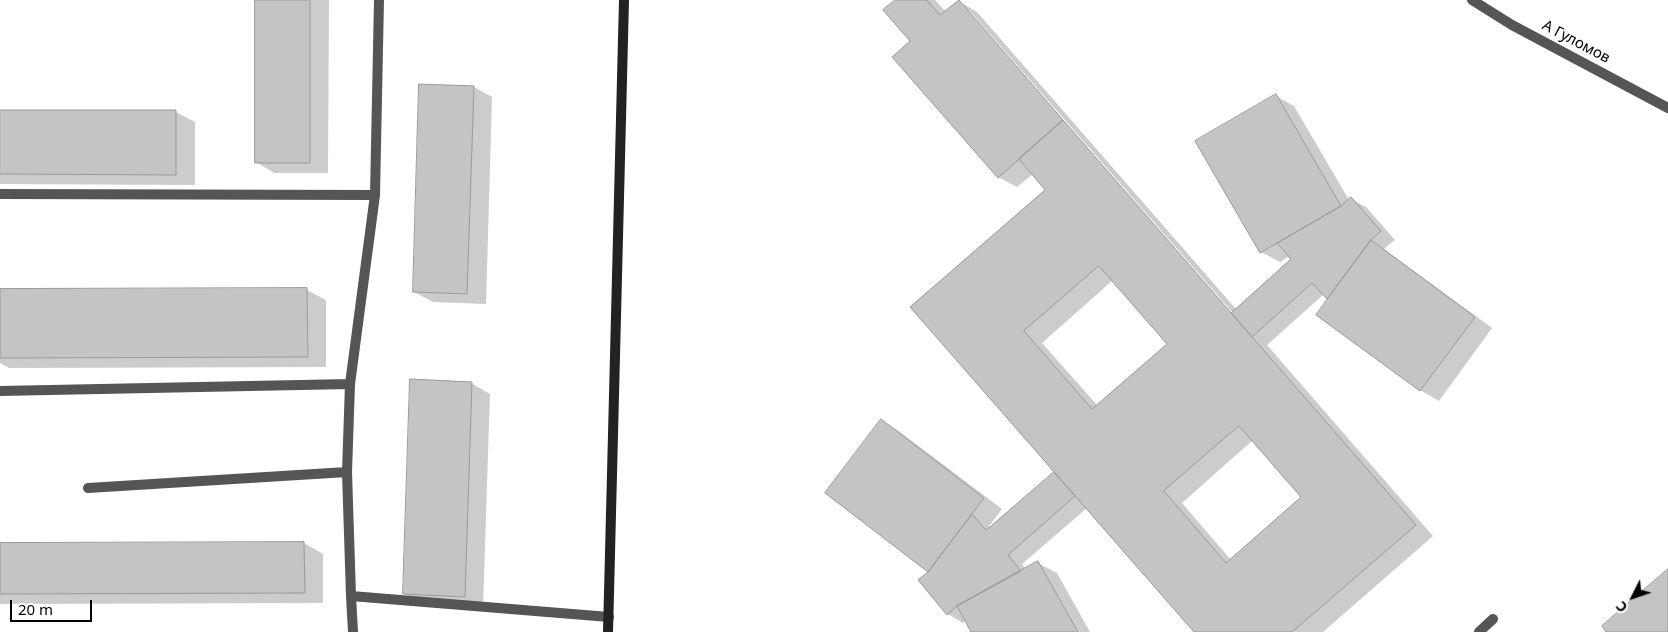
<!DOCTYPE html>
<html>
<head>
<meta charset="utf-8">
<style>
	body { margin:0 }
	#map { position:relative; width:1668px; height:632px; overflow:hidden; background:#fff; font-family:"Noto Sans",sans-serif }
	canvas { display:block }
	.north { position:absolute; left:1608px; top:572px; width:50px; height:50px; -webkit-text-stroke:4px #fff; paint-order:stroke; rotate:229deg; font-size:14px; font-weight:700; line-height:20px; text-align:center; color:#000 }
	.north::after { content:''; display:block; margin:auto; width:18px; height:22px; background:#000; clip-path:polygon(50% 0,100% 100%,50% 72%,0 100%) }
	.scale { position:absolute; left:10px; top:600px; width:82px; height:22px; box-sizing:border-box; border:2px solid #000; border-top:0; padding-left:6px; font-size:15px; line-height:18px; white-space:nowrap; color:#000; -webkit-text-stroke:4px #fff; paint-order:stroke }
</style>
</head>
<body>
<div id="map">
<canvas width="1668" height="632"></canvas>
<div class="north">С</div>
<div class="scale">20 m</div>
</div>
<script>
const g = document.querySelector('canvas').getContext('2d');
g.lineJoin = 'round';
function fillPath(path, color) {
  g.fillStyle = color;
  g.fill(path, 'evenodd');
}
function trace(path, color, width, dash) {
  g.strokeStyle = color;
  g.lineWidth = width;
  g.lineCap = dash ? 'butt' : 'round';
  g.setLineDash(dash || []);
  g.stroke(path);
}
function label(font, color, halo, rows, align = 'center') {
  g.font = font + ' "Noto Sans",sans-serif';
  g.lineWidth = 4;
  g.setLineDash([]);
  g.textBaseline = 'middle';
  g.strokeStyle = halo;
  g.fillStyle = color;
  for (const [text, x, y, turn = 0] of rows) {
    g.save();
    g.translate(x, y);
    g.rotate((+turn || 0) * Math.PI / 180);
    g.textAlign = isNaN(turn) ? turn : align;
    if (halo) g.strokeText(text, 0, 0);
    g.fillText(text, 0, 0);
    g.restore();
  }
}
const shadow = new Path2D(`
	M256 0H329L328 173H274L256 162Z
	M897 0H935L946 12 958 1 977 12 1236 309 1293 259 1290 256 1280 262 1261 252 1276 96 1294 106 1349 200 1351 199 1366 207 1395 240 1384 249 1492 328 1439 401 1420 390 1324 294 1267 345 1433 536 1323 632H1195L1087 508 1022 564 1026 569 1038 563 1057 573 1090 632H973L966 620 963 623 948 614 930 572 827 493 882 421 900 432 1002 509 989 526 991 528 1056 472 912 307 1047 190 1033 174 1017 187 998 177 912 42ZM969 10 1233 313 1231 314 967 11ZM1113 280 1169 344 1098 406 1042 343ZM1253 440 1303 498 1231 560 1182 503Z
	M474 87 492 97 486 304 433 302 414 292Z
	M0 112H176L195 122V185L0 184Z
	M307 290 326 300V367L9 368 0 363V291Z
	M471 383 490 394 483 607 423 604 405 594Z
	M304 543 323 554V603L0 604V544Z`);
const building = new Path2D(`
	M255 0H310V163H255Z
	M895 0H927L940 15 959 0 1063 120 998 178 892 57 910 41 883 10Z
	M419 84 474 86 467 294 413 292Z
	M1276 94 1341 206 1260 253 1195 141Z
	M0 110H176V175L0 174Z
	M1063 120 1416 525 1292 632H1194L910 307 1045 190 1019 159ZM1099 266 1167 344 1092 409 1024 331ZM1239 426 1301 497 1226 563 1164 491Z
	M1351 197 1381 231 1371 240 1327 299 1312 283 1252 337 1231 313 1291 259 1277 243 1341 206Z
	M1371 240 1475 317 1420 391 1316 315Z
	M307 288 308 357 0 358V289Z
	M410 379 472 382 465 597 403 594Z
	M881 419 984 498 928 572 825 493Z
	M1054 472 1075 496 1008 555 1021 571 957 606 947 615 918 580 928 572 972 514 986 530Z
	M304 542 305 593 0 594V543Z
	M1038 561 1078 632H971L957 606Z
	M1668 569V632H1606L1602 626Z`);
const lane = new Path2D(`
	M379 0 375 195 350 384 347 472 351 596 609 617
	M0 194 375 195
	M0 391 350 384
	M88 488 347 472
	M351 596 353 632
	M1479 632 1493 619`);
const street = new Path2D(`
	M1472 0 1512 25 1668 108`);
const secondary = new Path2D(`
	M608 632 624 0`);
const streetNames = [
	["А Гуломов",1576,42,28]
];
fillPath(shadow, '#0003');
fillPath(building, '#c4c4c4');
trace(building, '#999', 1);
trace(lane, '#555', 10);
trace(street, '#555', 10);
trace(secondary, '#222', 10);
label('15px', '#000', '#fff', streetNames);
</script>
</body>
</html>
